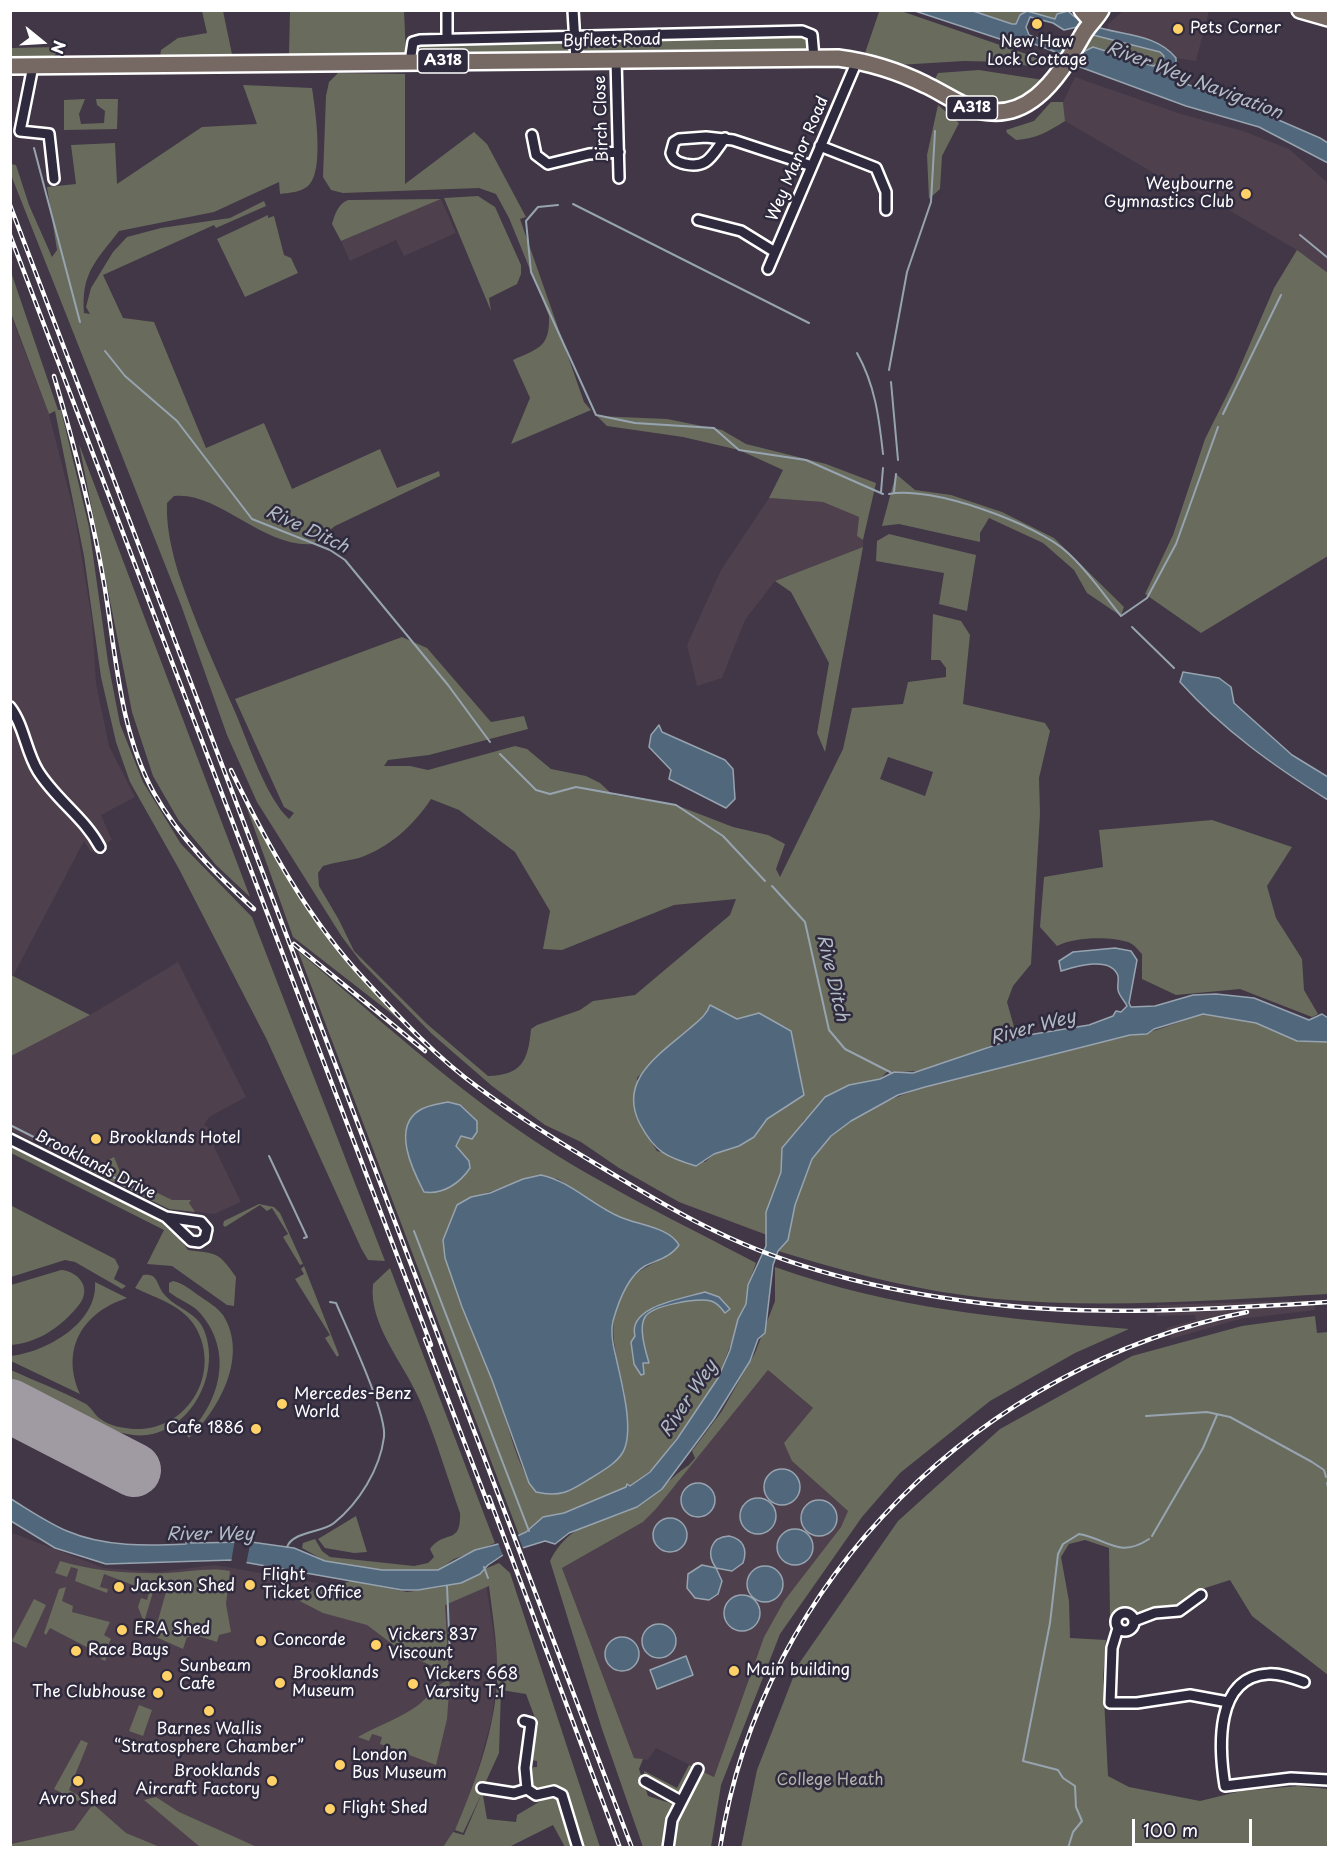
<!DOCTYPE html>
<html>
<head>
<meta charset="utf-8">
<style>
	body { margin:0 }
	#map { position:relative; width:1339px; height:1858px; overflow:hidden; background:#413746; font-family:"Playpen Sans",sans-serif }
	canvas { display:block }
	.frame { position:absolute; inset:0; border:12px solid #fff; pointer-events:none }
	.north { position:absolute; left:12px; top:12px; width:60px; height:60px; -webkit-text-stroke:4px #2f2a3d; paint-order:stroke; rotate:108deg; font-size:16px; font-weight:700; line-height:24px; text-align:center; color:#fff }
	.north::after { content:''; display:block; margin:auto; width:21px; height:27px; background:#fff; clip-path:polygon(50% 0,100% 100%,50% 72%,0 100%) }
	.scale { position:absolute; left:1132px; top:1819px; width:120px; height:27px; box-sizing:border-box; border:3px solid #fff; border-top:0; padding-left:8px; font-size:18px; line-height:21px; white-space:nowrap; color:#fff; -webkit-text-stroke:4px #2f2a3d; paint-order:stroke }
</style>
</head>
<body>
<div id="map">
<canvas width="1339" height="1858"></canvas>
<div class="frame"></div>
<div class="north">N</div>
<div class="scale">100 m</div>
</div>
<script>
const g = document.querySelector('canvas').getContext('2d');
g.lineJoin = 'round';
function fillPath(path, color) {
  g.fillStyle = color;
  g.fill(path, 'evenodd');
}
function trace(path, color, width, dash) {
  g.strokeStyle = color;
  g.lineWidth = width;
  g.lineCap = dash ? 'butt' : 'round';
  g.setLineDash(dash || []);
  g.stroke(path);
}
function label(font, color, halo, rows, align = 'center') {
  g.font = font + ' "Playpen Sans",sans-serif';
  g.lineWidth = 5;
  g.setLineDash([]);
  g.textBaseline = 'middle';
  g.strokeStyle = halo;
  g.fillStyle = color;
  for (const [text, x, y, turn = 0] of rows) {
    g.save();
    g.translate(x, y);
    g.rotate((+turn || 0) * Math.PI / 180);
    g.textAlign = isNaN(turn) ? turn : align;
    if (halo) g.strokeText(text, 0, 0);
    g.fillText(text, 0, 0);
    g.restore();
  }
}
const built = new Path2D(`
	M1123 11H1209L1196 61 1176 58 1164 47 1143 38 1107 30 1108 24Z
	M1075 77 1181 114 1243 131 1289 149 1328 183V273L1297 250 1201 194 1169 182 1065 121 1063 102Z
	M441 199 456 233 404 256 396 240 350 261 341 241Z
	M10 313 49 414 75 516 92 620 96 683 109 746 135 797 101 815 112 840 91 852 84 841 13 976 10 975Z
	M769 498 823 502 859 517 857 536 863 540V547L775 581 745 620 722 678 697 686 687 645 721 570Z
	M178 962 246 1097 209 1117 204 1125 214 1131 219 1142 214 1147 241 1202 214 1214 169 1209 11 1130 10 1056 90 1015Z
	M1314 1300 1315 1310 1240 1319 1171 1339 1166 1328 1196 1320 1195 1315 1157 1316V1305Z
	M768 1370 814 1409 792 1461 848 1511 841 1527 784 1601 764 1637 714 1777 656 1748 648 1760 634 1758 562 1568 643 1522 656 1509Z
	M10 1532 104 1568 157 1572 215 1565 402 1598 486 1583 498 1662 492 1718 474 1784 455 1830 443 1847H83L74 1830 11 1844Z`);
const green = new Path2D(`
	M898 10 1038 58 1034 67 1007 62 964 61 898 65 865 53 879 12 875 11Z
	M202 11H223L233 59H163L160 57 161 50 178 38 207 33Z
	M290 11H404L406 55H289Z
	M973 11H1063L1055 19 1027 11 1016 24H1012Z
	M808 35 811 58 581 53 580 40Z
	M1093 35 1160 52 1164 56 1163 63 1154 66 1093 47 1081 53Z
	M571 36 573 60 420 62 412 50 413 42Z
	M57 47 58 53 47 60 11 61 10 48Z
	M979 70 1043 80C1039 85 1034 91 1030 95 1000 114 961 94 934 81L938 73Z
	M338 73 405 74V184L474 132 487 144 526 217 520 219 584 402 591 410 511 444 530 398 513 360C539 348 550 347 549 316L509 218 496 194 479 188 343 193 331 190 323 177 326 96 329 82Z
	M243 85 312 88C315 108 325 172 308 186 301 192 289 193 280 194L279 182 214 212 119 231C96 261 81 273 84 313L90 314 86 307 91 288 113 252 127 237 161 228 230 218 264 201 266 206 216 228 214 225 103 275 123 318 154 322 206 448 264 423 292 489 380 449 397 488 439 471 440 476 335 526 313 544C263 548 218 491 174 496L167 503C166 527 172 552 179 575 195 622 216 668 236 714 248 743 267 799 289 819L294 813 284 807 235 699 402 637 427 648 491 722 524 716 528 729 429 755 388 760 384 766H410L428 770 515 746 527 749 551 769 586 776 600 783 613 795 676 805 733 827 768 835 785 844 776 869 780 877 843 749 852 708 903 704 908 682 946 677V668L940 660H931L933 614 961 621 970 635 963 704 1045 723 1050 731 1039 778 1040 814 1031 964 1013 986 1007 1002 1016 1034C977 1051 932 1077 888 1071L880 1079 804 1120 796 1134 782 1148 781 1172 766 1212 767 1235 679 1202 619 1168 581 1142 545 1125 492 1086 432 1034 361 962 342 937 257 802 227 735 181 605 11 175V164L16 165 29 205 52 257 57 250 47 187 76 184 71 145 115 143 117 184 202 127 257 124ZM888 757 933 772 925 796 880 779ZM431 799 459 810 515 852 550 911 543 949 562 950 674 905 736 899 730 915 635 995 593 1001 580 1010 537 1025 531 1029C528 1061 522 1075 488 1076L427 1024 354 951 339 920 319 886 318 873 323 866C335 862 347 861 359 858 389 848 415 824 431 799ZM710 1005 737 1019 759 1013 791 1030 804 1095 767 1119 754 1137 739 1146 714 1154 705 1162 657 1151 636 1117 637 1078C651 1064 706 1018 710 1005Z
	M85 99 79 114 81 124 104 123 105 111 97 105 96 99H118L117 129 64 130V100Z
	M1051 102H1063L1065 121C1049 131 1036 139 1016 140L1007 133 1006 130 1034 121Z
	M938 105 959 123 942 156 940 189 929 199 927 155Z
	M478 196 495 207 521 265V274L517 284 489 298 491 311 444 198Z
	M441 199 341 241 332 224C335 214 338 204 348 200Z
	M268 215V218L274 216 284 255 291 258 298 273 245 297 217 239Z
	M1297 250 1328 273V556L1201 633 1145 594 1173 535 1205 439 1234 381 1274 288Z
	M10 269 58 410H61L89 527 108 662 120 724 143 782 181 844 252 917 385 1261 368 1260 361 1248 267 1040 179 869 130 782 116 742 101 677 84 556 55 411 49 414 11 313Z
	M597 416 667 419 722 430 746 444 826 464 876 483 863 540 857 536 859 517 823 502 769 498 783 470 739 450 683 437 607 426Z
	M79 444 250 897 216 865 179 821 153 776 132 712Z
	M896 474 915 490 951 495 1002 512 1054 538 1124 607 1121 616 1087 593 1074 570 1043 543 989 518 980 533V542L899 524 882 526Z
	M889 534 976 555 967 611 939 604 944 573 876 561 877 541Z
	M863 547 825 752 817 733 829 663 791 592 775 581Z
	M244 800 285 874 338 951 406 1025 293 937Z
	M1212 820 1292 847 1267 886 1276 918 1302 959 1304 990 1318 1014 1312 1017 1240 989 1176 995 1142 979V954C1138 950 1134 944 1128 942 1109 936 1074 937 1057 946L1040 927 1044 877 1103 867 1099 830Z
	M298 951C375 1015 449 1084 533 1140 604 1187 681 1223 756 1263L748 1285 746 1304 718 1378 697 1411 654 1468 630 1486 564 1513 543 1517 536 1526 519 1535ZM448 1102 460 1105 477 1121 457 1139 456 1146 469 1161 470 1168 454 1184ZM541 1175 558 1179 610 1213 641 1226 661 1230 679 1245C668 1262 642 1262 628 1284 602 1323 617 1351 624 1391 627 1408 626 1426 626 1443L536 1492C516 1464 509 1427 498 1395 481 1348 462 1303 445 1258L471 1197C495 1192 516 1180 541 1175Z
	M10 975 13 976 90 1015 11 1056Z
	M1203 1014 1256 1023 1297 1041 1328 1042V1294C1218 1300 1107 1309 996 1299 922 1292 849 1273 778 1251 793 1228 794 1202 803 1177 822 1128 878 1102 925 1087L1130 1035C1142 1038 1187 1018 1203 1014Z
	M10 1145 168 1223 188 1250C217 1254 218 1251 236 1277L234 1306 227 1305 172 1266 147 1264 164 1230 11 1153Z
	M114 1157 121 1174 128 1171 125 1177 172 1200H191L189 1203 195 1212 169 1209 89 1170Z
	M259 1204 274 1207 280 1213 303 1264 300 1265 283 1237 288 1234 272 1208 267 1211 260 1205 225 1227 223 1225 224 1221Z
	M10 1205 115 1259 119 1267 114 1279 126 1286 122 1289 75 1262 65 1260 11 1277Z
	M304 1266 339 1355 337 1357 325 1338 330 1335 295 1279 304 1274 301 1269Z
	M775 1267C892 1309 1006 1319 1129 1329L1075 1353 990 1401 900 1473 862 1517 780 1634 721 1785 711 1847H643L602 1729 550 1561C573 1517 600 1527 638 1506 658 1495 671 1476 689 1465L695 1458 692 1451 722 1411 755 1353 775 1301ZM768 1370 813 1408 784 1443 792 1461 848 1511 841 1527 784 1601 764 1637 714 1777 689 1765 677 1788 644 1771 645 1781 681 1801 679 1806 648 1796 639 1769 643 1759 634 1758 562 1568 643 1522 656 1509Z
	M390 1268 495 1543 454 1559 438 1570 417 1572 382 1571 325 1561 302 1548 303 1543 315 1539 322 1551 330 1557 414 1566 428 1563 434 1557 430 1549C445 1529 461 1546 460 1513 447 1476 436 1439 421 1403 406 1366 368 1325 373 1284Z
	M61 1270C77 1271 91 1286 81 1302 73 1314 58 1327 46 1334 35 1340 23 1344 11 1345V1285Z
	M143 1275C159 1273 156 1285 164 1294 175 1308 197 1312 204 1330 224 1379 182 1446 127 1434 86 1426 47 1399 11 1380V1370C35 1381 62 1391 86 1404 92 1408 95 1416 102 1420 110 1426 123 1428 133 1429 186 1432 222 1375 196 1328 184 1306 156 1298 135 1288Z
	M173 1281C183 1283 192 1291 201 1297 208 1302 217 1307 223 1315 249 1356 219 1410 189 1438L187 1435C220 1402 234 1352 200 1313 192 1304 179 1300 169 1292V1283Z
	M95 1282 127 1298C83 1312 60 1349 80 1394L11 1361V1356C46 1352 98 1323 95 1282Z
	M1315 1316 1317 1333 1328 1332V1675L1252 1616 1230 1580 1196 1591 1175 1608C1158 1608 1157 1610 1142 1613 1129 1616 1125 1607 1110 1615L1109 1548 1085 1540 1069 1544 1061 1557 1069 1601 1070 1638 1106 1640 1103 1679 1108 1776 1129 1787 1200 1801 1241 1791 1298 1786 1328 1789V1847L741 1848 757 1770 798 1665 898 1521 1000 1429 1132 1356 1242 1326Z
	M356 1516 367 1552 354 1553 325 1548 318 1539Z
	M60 1561C92 1571 132 1574 166 1573 188 1572 208 1567 230 1571L226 1604 231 1632 219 1635 217 1642 192 1634 191 1637H187L183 1649 156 1637 159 1633 155 1631 166 1592 154 1589 144 1622 138 1607 141 1598 147 1600 152 1582 140 1579 138 1587 104 1574 100 1587 108 1589 107 1593 75 1581 78 1569 71 1567 67 1577 55 1573Z
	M499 1563 510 1573 600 1847H565L553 1825 509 1847H443L453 1832 464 1835 482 1793 463 1833 455 1830C477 1778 500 1718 497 1660 496 1635 492 1611 489 1586L445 1605 449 1674 404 1653 367 1625 323 1613 286 1594 329 1588 351 1581 407 1592 442 1587ZM501 1690 526 1694 538 1726 530 1760 537 1761V1767L525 1768 527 1789 536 1795 559 1790 517 1815 516 1822 487 1819 482 1790 499 1753Z
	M66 1587 62 1601 73 1606 72 1612 110 1622 104 1635 111 1639 104 1653 108 1655 105 1661 101 1659 102 1655 50 1628 46 1635 44 1633 59 1589Z
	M34 1599 46 1605 26 1648 12 1641Z
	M450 1679 447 1719 436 1765 380 1744 382 1737 372 1734 369 1741 358 1737C377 1726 399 1719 417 1706 429 1697 436 1684 450 1679Z
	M139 1705 152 1710 143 1736 129 1731Z
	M81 1740 88 1743 69 1790 90 1802 88 1806 54 1789Z
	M156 1797 179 1812 257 1847H200L144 1800Z
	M93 1804 126 1833 160 1847H11V1844L74 1830Z`);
const water = new Path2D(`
	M915 11H973L1012 24H1016L1020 15 1027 11 1055 19 1057 14 1068 11C1096 40 1150 25 1176 58V76L1183 83 1228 98 1320 138 1328 143V163L1259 127 1186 106 1080 67 1077 60 1026 41 1012 43ZM1030 17 1053 23 1064 30 1077 27 1093 35 1160 52 1164 56 1163 62 1153 66 1093 47 1081 53 1029 35 1026 27Z
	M1183 672 1219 678 1231 687 1234 703 1292 755 1328 777V800C1274 766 1223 730 1180 682Z
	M659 725 662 732 725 760 733 769 735 799 726 808 669 779 671 770 649 747 651 735Z
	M1115 948 1131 951 1137 960 1129 1003 1131 1007 1155 1006 1193 995 1216 994 1254 998 1309 1020 1322 1014 1328 1018V1042L1297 1041 1256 1023 1203 1014 1154 1029 1147 1034 1130 1035 925 1087 898 1095 851 1121 831 1136 812 1159 795 1205 788 1240 778 1251 773 1265 765 1333 758 1339 750 1361 714 1419 662 1489 637 1507 569 1533 555 1544 545 1541 506 1553 488 1565 480 1574 461 1583 418 1590H402L232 1560 106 1564 55 1548 11 1521V1499C29 1510 48 1523 67 1531 104 1547 148 1546 186 1544L187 1535H189L191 1543 251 1542 294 1548 325 1561 382 1570H438L475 1550 502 1543 526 1532 543 1517 564 1513 626 1487 627 1484 630 1486 650 1472 677 1439 718 1378 730 1350 738 1319 746 1304 748 1285 766 1246V1212L781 1172 782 1148 825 1097 849 1085 880 1079 894 1072 913 1073 1022 1036 1089 1025 1113 1016 1116 1011 1121 1012 1127 1006C1125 1001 1119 996 1118 990 1117 986 1119 980 1118 976 1111 955 1074 967 1061 971L1059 961 1073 952Z
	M710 1005 737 1019 759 1013 791 1031 804 1095 767 1119 754 1137 739 1146 714 1154 696 1166C666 1157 655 1152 640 1124 617 1080 660 1054 689 1029 697 1022 707 1015 710 1005Z
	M448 1102 460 1105 477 1121V1132L472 1139 461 1136 456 1146 469 1161 470 1168C460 1183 443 1195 424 1192 413 1171 391 1127 420 1110 428 1105 439 1104 448 1102Z
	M541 1175C570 1181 592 1205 620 1217 638 1225 669 1227 679 1245 671 1257 657 1260 645 1266 628 1276 618 1303 613 1321 610 1333 613 1346 616 1357 621 1381 635 1430 623 1452 616 1464 602 1471 591 1478 570 1491 561 1498 536 1492L529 1483 492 1380 462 1307 445 1258 443 1240 457 1205 471 1197 490 1193 523 1179Z
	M705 1292 719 1297 730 1309 725 1313C721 1308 718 1303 711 1301 698 1298 652 1305 645 1317 638 1328 646 1352 649 1363H643L644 1374 641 1375 634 1364 631 1342 635 1336C627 1306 685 1298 705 1292Z
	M764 1487a18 18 0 1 1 36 0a18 18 0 1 1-36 0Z
	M681 1500a17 17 0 1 1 34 0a17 17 0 1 1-34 0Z
	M740 1516a18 18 0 1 1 36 0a18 18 0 1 1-36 0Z
	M801 1518a18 18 0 1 1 36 0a18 18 0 1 1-36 0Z
	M653 1535a17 17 0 1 1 34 0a17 17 0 1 1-34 0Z
	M777 1547a18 18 0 1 1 36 0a18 18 0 1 1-36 0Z
	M729 1536C743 1539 748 1549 743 1563L732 1571 716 1568 722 1581 718 1594 709 1600 695 1598 687 1588 688 1574 702 1565 716 1568C706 1554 710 1537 729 1536Z
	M747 1584a18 18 0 1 1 36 0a18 18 0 1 1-36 0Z
	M724 1613a18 18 0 1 1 36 0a18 18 0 1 1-36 0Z
	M642 1641a17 17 0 1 1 34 0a17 17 0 1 1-34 0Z
	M605 1654a17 17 0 1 1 34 0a17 17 0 1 1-34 0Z
	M686 1656 693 1675 657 1689 650 1670Z`);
const pier = new Path2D(`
	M517 1533 524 1551 504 1558 497 1540Z
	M235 1539H251L246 1565 231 1563Z`);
const stream = new Path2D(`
	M34 148 80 322
	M573 204 809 323
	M558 205 538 207 526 221 531 272 596 415 635 423 714 428 739 450 806 460 883 494
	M1300 235 1328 258
	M105 351 125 376 177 421 252 519 330 550 345 560 448 685 490 742
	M857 353C875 385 879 417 883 454
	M889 370 907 272 931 202 935 131
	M891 382 898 460
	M1223 414 1281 295
	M881 492 883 468
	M894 492 896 474
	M889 494C930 485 1038 524 1068 553 1088 571 1104 595 1121 616L1147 598 1176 544 1218 427
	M1132 627 1174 668
	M500 754 536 790 550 794 576 787 676 805 723 836 765 881
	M772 886 805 922 829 1030 845 1049 892 1073
	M10 1125 81 1161
	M269 1156 307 1237 304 1238
	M94 1167 146 1194
	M414 1231 529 1531
	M1146 1416 1207 1412 1230 1417 1312 1462 1324 1470 1326 1477
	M1327 1483 1328 1487
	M1152 1536 1203 1448 1217 1415
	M287 1547C293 1531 322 1533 334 1523 359 1503 380 1469 384 1437 387 1413 347 1329 336 1303L330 1302
	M484 1567 488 1578
	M447 1586 450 1655
	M1068 1848 1073 1832 1082 1821 1076 1807 1075 1786 1063 1778 1058 1770 1023 1761 1050 1623 1058 1554 1063 1544 1079 1534C1108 1539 1119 1559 1149 1539`);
const runway = new Path2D(`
	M10 1406 134 1470`);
const street = new Path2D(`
	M447 10V38
	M573 10 576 60
	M616 59 619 178
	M410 62 413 42 420 40 802 31 812 35 814 58
	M33 66 20 131 49 134 54 179
	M532 135 536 155 548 164 589 154 619 152
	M725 138C712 155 708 169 685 164 677 162 673 160 671 153L674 142 679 139 706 137 733 140 812 166
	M820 146 876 168 886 192V210
	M698 220 741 231 775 252
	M768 269 857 61
	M10 707C24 725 26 752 38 771 56 800 84 817 100 847
	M10 1139 166 1217 201 1222 207 1229 205 1238 199 1242 191 1241 166 1217
	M1116 1622a9 9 0 1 1 18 0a9 9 0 1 1-18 0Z
	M1134 1621 1155 1613 1179 1611 1201 1595
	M1118 1628 1112 1648 1110 1703H1137L1190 1695 1228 1702
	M1304 1682C1293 1678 1280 1673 1268 1674 1214 1677 1219 1749 1225 1786L1291 1778 1328 1780
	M524 1721 531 1723 525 1768 527 1789 536 1795 554 1791 562 1795 578 1848
	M645 1781 681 1801
	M482 1788 514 1793 527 1789
	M668 1848 672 1820 698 1769`);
const primary = new Path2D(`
	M1082 10 1088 17H1094
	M1300 10 1328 18
	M10 66 838 58C869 62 898 71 926 85 939 91 952 100 966 106 1025 130 1057 80 1082 36 1087 26 1096 19 1101 10`);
const rail = new Path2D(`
	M10 205 632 1848
	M10 235 431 1345
	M54 376C74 444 92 513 104 583 116 653 119 730 154 793 180 839 216 874 254 909
	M231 770C267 844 308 919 365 980 400 1018 437 1058 479 1088 518 1117 559 1142 601 1167 638 1189 676 1213 715 1231 797 1271 891 1292 981 1303 1095 1317 1214 1309 1328 1302
	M294 944 425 1051
	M425 1339 489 1507
	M489 1497 620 1848
	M720 1848C762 1577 983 1365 1247 1312`);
const markers = [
	[1037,24,6,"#ffd166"],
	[1178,29,6,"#ffd166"],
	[1246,194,6,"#ffd166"],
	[96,1139,6,"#ffd166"],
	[282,1404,6,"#ffd166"],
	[256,1429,6,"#ffd166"],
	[250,1585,6,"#ffd166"],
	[119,1587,6,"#ffd166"],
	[122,1630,6,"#ffd166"],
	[261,1641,6,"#ffd166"],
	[376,1645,6,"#ffd166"],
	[76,1651,6,"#ffd166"],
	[734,1671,6,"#ffd166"],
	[167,1676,6,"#ffd166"],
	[280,1683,6,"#ffd166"],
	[413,1684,6,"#ffd166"],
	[158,1693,6,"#ffd166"],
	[209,1711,6,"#ffd166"],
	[340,1765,6,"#ffd166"],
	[78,1781,6,"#ffd166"],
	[272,1781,6,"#ffd166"],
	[330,1809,6,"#ffd166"]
];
const shields = [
	[443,61,51],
	[972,108,51]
];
const shieldNames = [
	["A318",443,61],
	["A318",972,108]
];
const poiNames = [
	["Pets Corner",1190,29],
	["New Haw",1037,43,"center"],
	["Lock Cottage",1037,61,"center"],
	["Weybourne",1234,185,"right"],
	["Gymnastics Club",1234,203,"right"],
	["Brooklands Hotel",108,1139],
	["Mercedes-Benz",294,1395],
	["World",294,1413],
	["Cafe 1886",244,1429,"right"],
	["Flight",262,1576],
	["Ticket Office",262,1594],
	["Jackson Shed",131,1587],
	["ERA Shed",134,1630],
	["Vickers 837",388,1636],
	["Viscount",388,1654],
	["Concorde",273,1641],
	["Race Bays",88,1651],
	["Sunbeam",179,1667],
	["Cafe",179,1685],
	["Main building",746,1671],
	["Brooklands",292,1674],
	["Museum",292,1692],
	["Vickers 668",425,1675],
	["Varsity T.1",425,1693],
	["The Clubhouse",146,1693,"right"],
	["Barnes Wallis",209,1730,"center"],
	["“Stratosphere Chamber”",209,1748,"center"],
	["London",352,1756],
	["Bus Museum",352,1774],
	["Brooklands",260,1772,"right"],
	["Aircraft Factory",260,1790,"right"],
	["Avro Shed",78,1800,"center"],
	["Flight Shed",342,1809]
];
const streetNames = [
	["Byfleet Road",612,41,-1],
	["Birch Close",602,119,-92],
	["Wey Manor Road",798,159,-67],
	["Brooklands Drive",95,1165,27]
];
const parkNames = [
	["College Heath",830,1781]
];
const waterNames = [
	["River Wey Navigation",1194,81,21],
	["Rive Ditch",307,530,25],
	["Rive Ditch",832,978,77],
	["River Wey",1033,1028,-15],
	["River Wey",689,1399,-56],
	["River Wey",210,1535]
];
fillPath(built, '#4e404c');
fillPath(green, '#696b5d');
fillPath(water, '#51677c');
trace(water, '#97a4b0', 1.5);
fillPath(pier, '#413746');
trace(stream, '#97a4b0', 2);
trace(runway, '#a09ba2', 54);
trace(street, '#fff', 14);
trace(primary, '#fff', 20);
trace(street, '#2f2a3d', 9);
trace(primary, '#766964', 15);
trace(rail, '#fff', 4.5);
trace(rail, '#2f2a3d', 2, [7]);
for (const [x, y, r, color] of markers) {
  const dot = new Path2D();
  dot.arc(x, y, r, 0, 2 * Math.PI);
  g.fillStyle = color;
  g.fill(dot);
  trace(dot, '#2f2a3d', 2);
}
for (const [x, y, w] of shields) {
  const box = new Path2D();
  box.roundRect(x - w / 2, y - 12, w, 24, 4.5);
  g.fillStyle = '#2f2a3d';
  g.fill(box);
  trace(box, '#fff', 1.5);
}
label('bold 15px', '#fff', null, shieldNames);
label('16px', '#fff', '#2f2a3d', poiNames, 'left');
label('16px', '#fff', '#2f2a3d', streetNames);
label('16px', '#b4b5ae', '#2f2a3d', parkNames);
label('italic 18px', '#b1bbc4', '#2f2a3d', waterNames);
</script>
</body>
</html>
